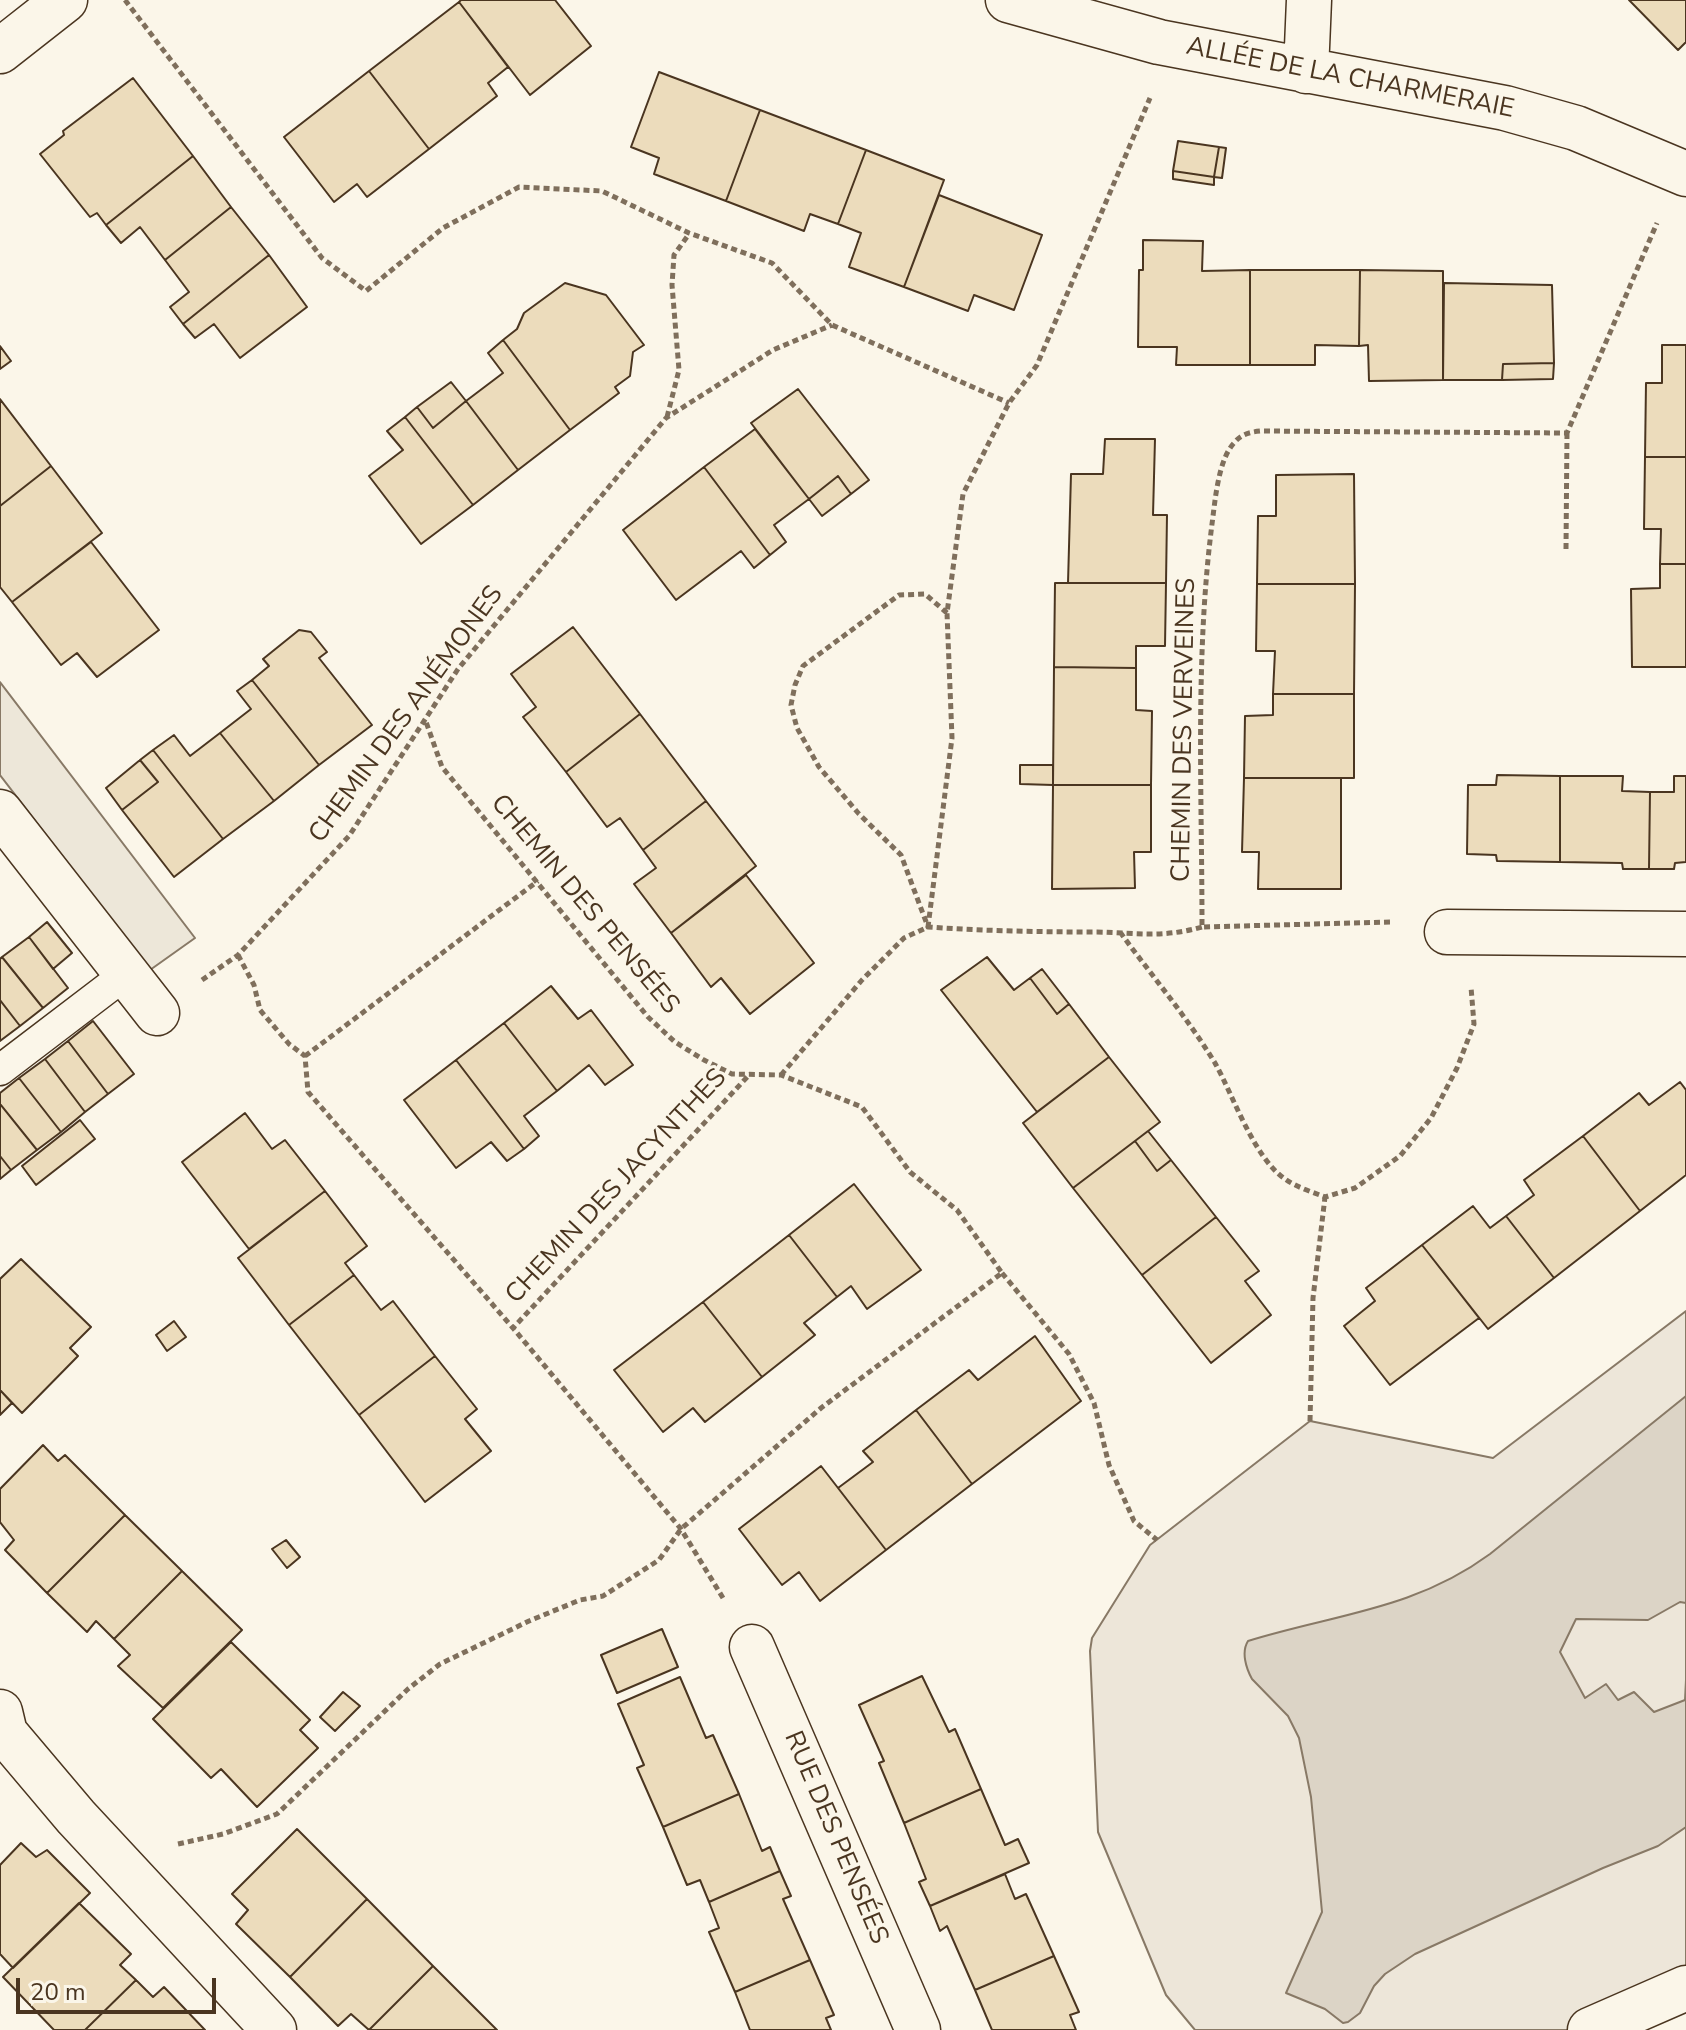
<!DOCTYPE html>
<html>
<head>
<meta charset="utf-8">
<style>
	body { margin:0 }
	#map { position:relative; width:1686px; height:2030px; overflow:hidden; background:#fbf6e9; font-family:"Nunito Sans",sans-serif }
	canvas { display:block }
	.scale { position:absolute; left:16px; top:1978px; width:200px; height:36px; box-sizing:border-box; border:4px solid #4a3520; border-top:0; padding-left:10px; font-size:24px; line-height:28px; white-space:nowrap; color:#4a3520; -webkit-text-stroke:6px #fbf6e9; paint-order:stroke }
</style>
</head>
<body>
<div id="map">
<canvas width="1686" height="2030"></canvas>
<div class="scale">20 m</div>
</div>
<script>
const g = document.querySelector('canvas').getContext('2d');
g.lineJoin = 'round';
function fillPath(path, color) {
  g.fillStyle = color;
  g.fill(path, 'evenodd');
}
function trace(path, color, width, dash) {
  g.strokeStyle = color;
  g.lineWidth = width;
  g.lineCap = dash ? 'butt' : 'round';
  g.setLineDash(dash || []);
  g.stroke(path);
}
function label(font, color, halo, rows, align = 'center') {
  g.font = font + ' "Nunito Sans",sans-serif';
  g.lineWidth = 6;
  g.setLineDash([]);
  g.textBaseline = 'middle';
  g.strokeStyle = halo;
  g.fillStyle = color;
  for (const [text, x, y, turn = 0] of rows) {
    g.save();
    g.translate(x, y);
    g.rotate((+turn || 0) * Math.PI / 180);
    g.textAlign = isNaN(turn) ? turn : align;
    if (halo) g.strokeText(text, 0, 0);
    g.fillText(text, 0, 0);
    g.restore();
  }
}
const green = new Path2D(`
	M1686 1311V1988L1590 2030H1195L1166 1995 1098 1832 1090 1651 1092 1638 1150 1545 1310 1421 1493 1458Z`);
const parking = new Path2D(`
	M0 682 195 938 150 970 0 775Z`);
const water = new Path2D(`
	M1686 1396V1603L1680 1602 1648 1620 1576 1619 1560 1652 1585 1698 1606 1684 1618 1700 1634 1692 1654 1712 1685 1700 1686 1680V1827L1658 1846 1603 1868 1415 1954 1385 1974 1374 1986 1360 2013 1348 2022 1343 2023 1325 2009 1286 1993 1322 1912 1311 1797 1299 1738 1288 1716 1252 1679C1246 1668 1241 1652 1248 1641 1335 1614 1414 1610 1490 1554Z`);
const building = new Path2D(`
	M461 0H555L591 46 530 95 459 2Z
	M1629 0H1686V42L1678 50Z
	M459 2 508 67 488 83 497 96 429 149 369 71Z
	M369 71 429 149 367 197 357 184 334 202 284 137Z
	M659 72 760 110 726 201 654 174 659 158 631 147Z
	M133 78 193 156 106 225 97 213 90 217 40 154 64 135 63 131Z
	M760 110 866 150 838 224 810 214 804 231 726 201Z
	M1178 141 1219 147 1214 177 1173 171Z
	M1219 147 1226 148 1222 178 1214 177Z
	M866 150 944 180 904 287 849 267 861 233 838 224Z
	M193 156 231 207 165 260 140 227 121 243 106 225Z
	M1173 171 1214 177V185L1173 179Z
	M939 195 1042 235 1014 310 974 295 968 311 904 287Z
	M231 207 269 255 183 324 170 307 189 292 165 260Z
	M1143 240 1203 241 1202 271 1250 270V365H1176L1177 347H1138L1139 270H1143Z
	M269 255 307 307 240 358 214 324 195 338 183 324Z
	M1250 270H1360L1359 346 1315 345V365H1250Z
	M1360 270 1443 271V380L1369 381 1368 345 1359 346Z
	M565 283 606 295 644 345 633 352 630 376 615 387 619 393 570 430 503 340 517 329 524 313Z
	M1444 283 1552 285 1554 363 1503 364 1502 380H1443Z
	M503 340 570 430 518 470 466 401 503 373 488 353Z
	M1662 345H1686V457H1645L1646 383H1662Z
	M0 346 11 361 0 369Z
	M1554 363 1553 379 1502 380 1503 364Z
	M451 382 466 401 433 428 417 407Z
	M798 389 869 480 851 494 838 476 809 499 751 423Z
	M0 399 51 466 0 506Z
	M466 401 518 470 473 505 405 417 417 407 433 428Z
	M405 417 473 505 421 544 369 476 403 450 387 431Z
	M755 429 809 499 774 525 786 542 770 555 704 467Z
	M1105 439H1155L1153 515H1167L1166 583H1068L1071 474H1103Z
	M1645 457H1686V564H1660L1661 529H1644Z
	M51 466 102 533 12 602 0 587V506Z
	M704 467 770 555 754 568 741 551 676 600 623 530Z
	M1354 474 1355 584H1257L1258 516H1276V475Z
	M838 476 851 494 822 516 809 499Z
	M91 542 159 630 97 677 77 653 61 665 12 602Z
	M1660 564H1686V667H1632L1631 589 1660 588Z
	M1055 583H1166L1165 646H1136V668L1054 667Z
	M1257 584H1355L1354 694H1273L1275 651H1256Z
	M573 627 640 714 566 772 523 717 536 707 511 674Z
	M299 630 311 632 327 652 319 658 372 725 319 765 252 680 269 666 263 659Z
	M1054 667 1136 668V710L1152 711 1151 785H1053Z
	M252 680 319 765 274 801 220 733 251 709 237 691Z
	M1273 694H1354V778H1244L1245 716 1273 715Z
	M640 714 706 801 643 850 620 818 607 827 566 772Z
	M220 733 274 801 223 839 153 750 174 735 190 756Z
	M153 750 223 839 174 877 122 810 158 782 140 760Z
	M140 760 158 782 122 810 106 788Z
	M1020 765H1053V785L1020 784Z
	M1497 775 1560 776V862L1497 861 1496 855 1467 854 1468 785H1496Z
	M1560 776H1623L1622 791 1650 792 1649 869H1623L1622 863 1560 862Z
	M1674 776H1686V862L1675 863 1674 869H1649L1650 792H1674Z
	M1244 778H1341V889H1258L1259 852H1242Z
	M1053 785H1151V852H1134L1135 888 1052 889Z
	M706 801 756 866 671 933 634 884 656 868 643 850Z
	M746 875 814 963 750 1014 721 978 711 987 671 933Z
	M47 922 72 953 53 969 29 937Z
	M29 937 68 988 43 1008 2 957Z
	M2 957 43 1008 20 1026 0 1000V959Z
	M987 957 1014 990 1030 978 1057 1014 1069 1004 1109 1057 1037 1112 941 990Z
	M1042 969 1069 1004 1057 1014 1030 978Z
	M551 986 578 1019 591 1010 633 1065 605 1085 589 1065 557 1091 504 1023Z
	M0 1000 20 1026 0 1041Z
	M93 1021 134 1074 108 1094 68 1041Z
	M504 1023 557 1091 524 1116 539 1136 524 1149 456 1060Z
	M68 1041 108 1094 85 1112 45 1059Z
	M1109 1057 1160 1122 1073 1188 1023 1123Z
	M45 1059 85 1112 61 1132 19 1078Z
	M456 1060 524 1149 507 1161 491 1142 456 1168 404 1100Z
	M19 1078 61 1132 37 1150 0 1104V1093Z
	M1680 1082 1686 1090V1175L1640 1211 1583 1136 1639 1093 1649 1105Z
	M0 1104 37 1150 11 1170 0 1156Z
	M245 1113 272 1149 285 1140 325 1191 249 1249 182 1162Z
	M80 1120 95 1139 36 1185 22 1166Z
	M1148 1131 1171 1160 1157 1171 1135 1141Z
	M1583 1136 1640 1211 1554 1278 1506 1216 1534 1195 1524 1180Z
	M1135 1141 1157 1171 1171 1160 1216 1217 1142 1275 1073 1188Z
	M0 1156 11 1170 0 1179Z
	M854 1184 921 1270 867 1309 851 1286 837 1297 789 1235Z
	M325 1191 367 1246 345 1263 354 1275 289 1325 238 1258Z
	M1473 1206 1490 1228 1506 1216 1554 1278 1488 1329 1422 1245Z
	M1216 1217 1259 1271 1245 1281 1271 1315 1211 1363 1142 1275Z
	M789 1235 837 1297 804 1323 815 1335 762 1377 703 1302Z
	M1422 1245 1479 1318 1390 1385 1344 1326 1375 1301 1366 1288Z
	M21 1259 91 1327 70 1348 78 1356 22 1413 0 1390V1279Z
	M354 1275 381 1310 393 1301 435 1356 359 1415 289 1325Z
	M703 1302 762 1377 705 1422 693 1408 663 1432 614 1370Z
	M174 1321 186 1337 167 1351 156 1335Z
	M1035 1336 1081 1401 972 1484 916 1410 969 1370 978 1380Z
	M435 1356 477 1409 465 1419 491 1451 425 1502 359 1415Z
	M0 1390 12 1403 0 1415Z
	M916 1410 972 1484 886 1550 838 1488 873 1462 863 1451Z
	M43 1445 58 1461 65 1455 125 1515 47 1593 5 1550 14 1540 0 1522V1489Z
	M821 1466 886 1550 820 1601 799 1572 782 1585 739 1529Z
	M125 1515 182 1571 114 1639 96 1621 87 1632 47 1593Z
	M286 1540 300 1557 287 1568 272 1549Z
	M182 1571 242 1630 163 1708 118 1666 130 1655 114 1639Z
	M662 1629 678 1667 617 1693 601 1655Z
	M231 1642 310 1720 300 1730 318 1748 257 1807 221 1769 211 1778 153 1719Z
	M922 1676 949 1732 955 1729 981 1789 904 1823 879 1763 884 1761 859 1705Z
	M680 1677 706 1738 713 1735 739 1794 663 1827 637 1768 644 1765 618 1704Z
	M343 1692 360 1706 335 1731 320 1717Z
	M981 1789 1005 1845 1018 1839 1029 1863 930 1906 919 1882 926 1879 904 1823Z
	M739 1794 762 1851 770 1847 780 1871 709 1902 700 1880 687 1885 663 1827Z
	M297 1829 367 1899 290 1977 236 1924 248 1910 232 1894Z
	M21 1843 36 1857 47 1850 90 1893 13 1968 0 1954V1865Z
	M780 1871 791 1896 783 1899 810 1960 735 1992 709 1932 719 1928 709 1902Z
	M1005 1874 1015 1899 1026 1894 1054 1956 975 1990 947 1926 940 1931 930 1906Z
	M367 1899 433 1966 369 2030 351 2014 338 2026 290 1977Z
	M79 1903 131 1954 120 1965 136 1980 85 2030H54L3 1977Z
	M1054 1956 1079 2012 1070 2015 1076 2030H992L975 1990Z
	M810 1960 834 2015 826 2018 831 2030H750L735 1992Z
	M433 1966 497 2030H369Z
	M136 1980 153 1997 164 1987 205 2030H85Z`);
const path = new Path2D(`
	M125 0 322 258 366 291 443 228 519 187 602 191 689 233 772 263 832 325 1009 403
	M667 417 679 370 672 285 674 255 689 234
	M1566 549 1567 433
	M947 613 925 594 899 595 803 666 795 685 791 705 797 728 819 767 859 814 901 855 928 927C985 931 1041 932 1097 932 1137 933 1163 938 1202 927
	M1390 922 1202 927C1202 792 1195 657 1212 524 1215 502 1218 460 1234 443 1241 434 1250 432 1261 431L1567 433 1657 223
	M1120 932C1152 976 1187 1017 1215 1063 1233 1095 1254 1158 1285 1179 1296 1187 1312 1192 1325 1197L1355 1188 1400 1156 1431 1118 1457 1068 1474 1024 1471 987
	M238 955 254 985 260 1010 289 1044 305 1056 308 1092 513 1328
	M202 980 238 955 349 836 458 669 666 418 773 350 832 325
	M305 1056 538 881
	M781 1075 862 980 904 938 928 927 952 738 947 613 963 494 1009 403 1037 365 1150 98
	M1002 1273 1069 1354 1094 1403 1109 1465 1134 1521 1157 1540
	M1310 1421 1313 1298 1325 1197
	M723 1598 681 1529 513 1328 750 1074
	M178 1844 223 1834 277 1814 408 1689 440 1664 529 1621 580 1600 603 1596 659 1560 681 1529 821 1408 1002 1273 957 1210 910 1172 862 1107 781 1075 732 1074 704 1060 675 1042 648 1017 442 767 425 719`);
const service = new Path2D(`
	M0 1070 126 974`);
const minor = new Path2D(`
	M1008 0 1159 42 1505 108 1576 128 1686 174
	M0 51 65 0
	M1306 71 1309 0
	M0 812 157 1013
	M1447 932 1686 934
	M752 1647 918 2030
	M0 1712 5 1733 76 1817 274 2030
	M1590 2030 1686 1988`);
const streetNames = [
	["ALLÉE DE LA CHARMERAIE",1350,79,11],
	["CHEMIN DES ANÉMONES",407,715,-54],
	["CHEMIN DES VERVEINES",1185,730,-89],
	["CHEMIN DES PENSÉES",584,905,50],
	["CHEMIN DES JACYNTHES",617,1187,-47],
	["RUE DES PENSÉES",835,1838,67]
];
fillPath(green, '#ede6d9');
trace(green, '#887966', 2);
fillPath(parking, '#ede7d9');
trace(parking, '#887966', 2);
fillPath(water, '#dcd4c6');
trace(water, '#887966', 2);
fillPath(building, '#ecdcbc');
trace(building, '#4a3520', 2);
trace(service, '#4a3520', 33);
trace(minor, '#4a3520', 47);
trace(path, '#7f6f5c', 5, [6, 4]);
trace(service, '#fbf6e9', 30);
trace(minor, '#fbf6e9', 44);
label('26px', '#4a3520', '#fbf6e9', streetNames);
</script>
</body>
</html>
